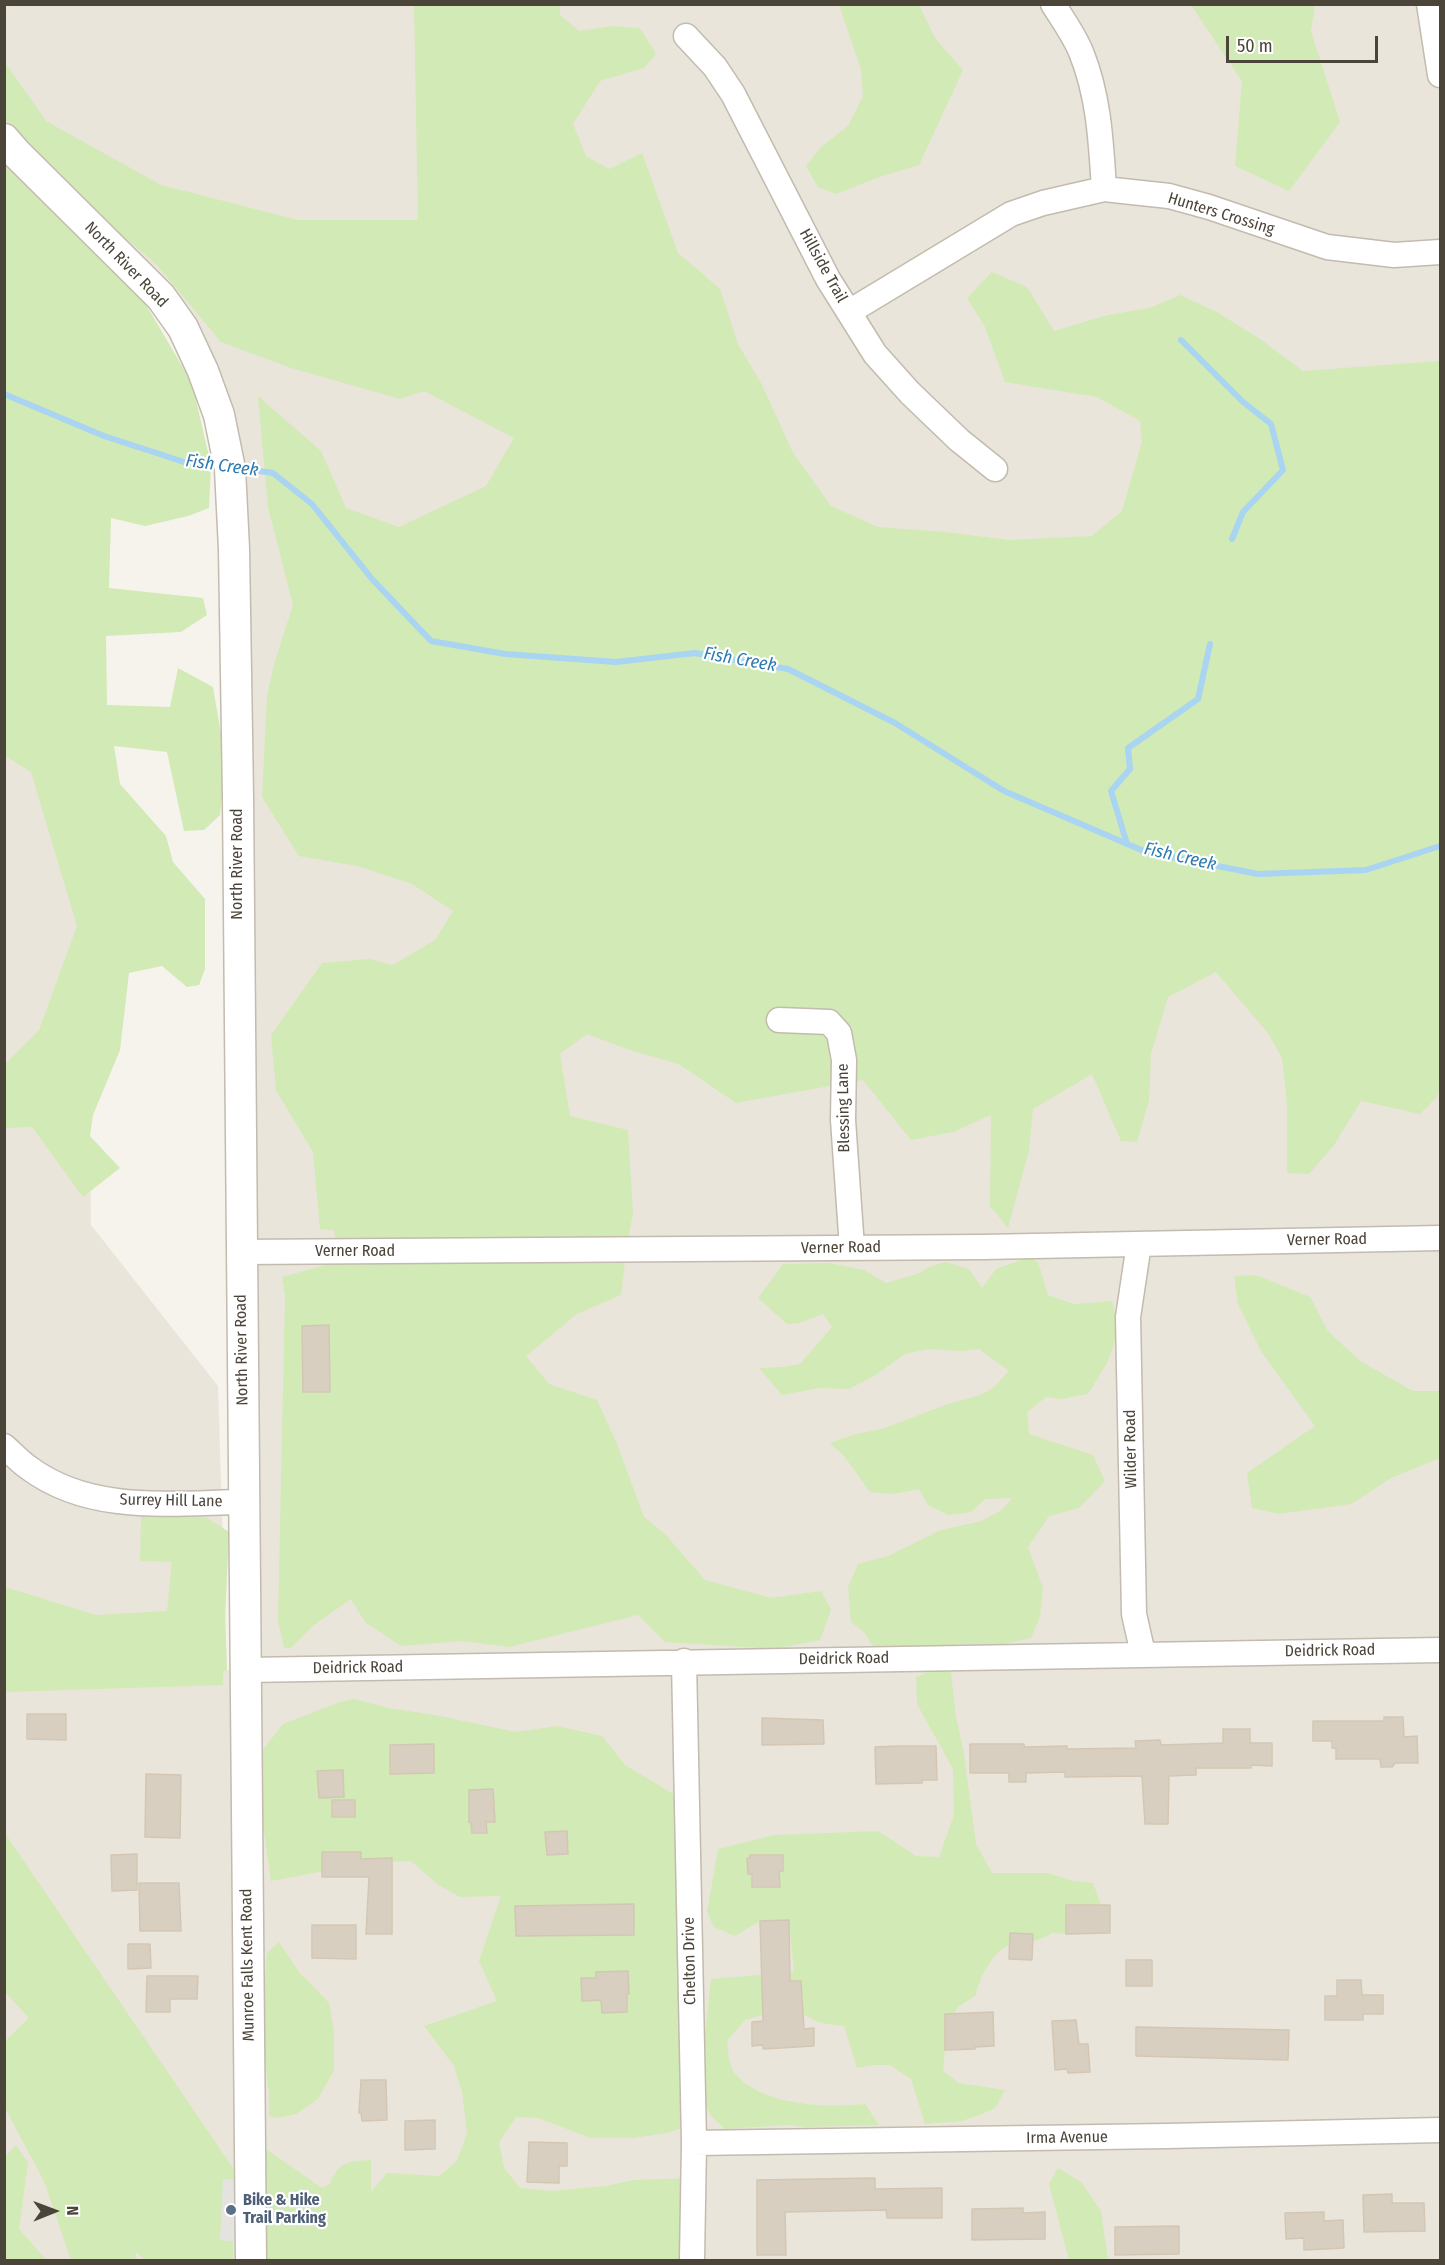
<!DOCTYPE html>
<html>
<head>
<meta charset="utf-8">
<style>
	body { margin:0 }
	#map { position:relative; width:1445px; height:2265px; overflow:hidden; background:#f6f3ec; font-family:"Fira Sans Condensed",sans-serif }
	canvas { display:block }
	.frame { position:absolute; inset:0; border:6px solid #4b4439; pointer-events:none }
	.north { position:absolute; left:24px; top:2181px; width:60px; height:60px; -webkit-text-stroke:4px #fff; paint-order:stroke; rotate:89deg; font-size:16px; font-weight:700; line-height:24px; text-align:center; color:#4b4439 }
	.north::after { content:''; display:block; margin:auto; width:21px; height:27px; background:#4b4439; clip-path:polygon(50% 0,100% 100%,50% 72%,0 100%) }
	.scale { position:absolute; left:1226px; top:36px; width:152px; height:27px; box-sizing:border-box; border:3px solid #4b4439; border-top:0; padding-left:8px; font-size:18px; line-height:21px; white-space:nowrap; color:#4b4439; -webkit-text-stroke:4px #fff; paint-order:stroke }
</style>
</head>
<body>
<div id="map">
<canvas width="1445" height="2265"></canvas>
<div class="frame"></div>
<div class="north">N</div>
<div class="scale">50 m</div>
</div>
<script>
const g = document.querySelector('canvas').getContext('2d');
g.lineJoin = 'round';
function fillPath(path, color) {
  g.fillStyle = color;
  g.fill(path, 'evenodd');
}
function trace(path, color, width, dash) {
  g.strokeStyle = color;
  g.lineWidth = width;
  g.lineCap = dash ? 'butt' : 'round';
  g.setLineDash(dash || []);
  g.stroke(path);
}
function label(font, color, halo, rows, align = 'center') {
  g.font = font + ' "Fira Sans Condensed",sans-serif';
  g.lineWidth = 4.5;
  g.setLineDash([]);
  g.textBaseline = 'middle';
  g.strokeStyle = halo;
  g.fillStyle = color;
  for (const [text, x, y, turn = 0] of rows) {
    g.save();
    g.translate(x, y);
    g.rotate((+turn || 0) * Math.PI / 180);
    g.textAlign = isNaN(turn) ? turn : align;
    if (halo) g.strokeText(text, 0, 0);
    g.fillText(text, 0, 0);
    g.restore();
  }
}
const residential = new Path2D(`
	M5 5H1440V2260H5L4 550 84 590 91 1225 218 1386 227 1670H246L232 512 183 328 5 139Z`);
const green = new Path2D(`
	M414 5H560V15L579 31 612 26 640 28 656 54 644 68 600 81 573 124 586 156 609 169 642 153 678 253 720 289 738 344 762 385 793 453 831 506 878 527 945 532 1009 540 1092 536 1122 511 1142 442 1140 421 1097 397 1005 382 985 327 967 298 992 272 1027 287 1054 331 1108 315 1150 308 1180 295 1217 312 1260 339 1303 371 1440 361V1083L1437 1097 1420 1114 1361 1101 1334 1145 1309 1174 1287 1173V1104L1282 1058 1268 1033 1216 972 1168 997 1151 1054 1149 1100 1137 1142 1121 1141 1092 1074 1033 1109 1029 1150 1008 1228 990 1206 991 1115 953 1132 911 1140 863 1080 736 1103 679 1064 632 1051 587 1034 560 1054 570 1116 628 1130 633 1214 628 1238 621 1295 577 1314 526 1356 549 1384 597 1400 617 1444 644 1517 665 1534 705 1580 771 1598 821 1591 831 1610 820 1640 774 1649 665 1642 638 1615 509 1647 462 1641 401 1646 365 1622 351 1599 314 1625 291 1648H284L278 1620 285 1295 282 1277 344 1260 333 1230 320 1229 313 1152 276 1090 271 1035 322 963 369 959 393 965 435 940 453 911 412 884 357 866 299 856 262 797 267 696 274 664 293 605 268 507 258 396 321 451 346 508 399 527 486 486 514 438 424 391 400 399 291 368 221 342 157 265 116 230 31 149 7 122 4 119V61L46 121 161 185 298 220H418Z
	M839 5H919L935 38 963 70 919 165 882 176 836 194 818 187 806 166 821 147 848 126 863 96 861 69Z
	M1191 5H1315L1311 31 1340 122 1289 191 1235 166 1242 81Z
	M5 159 54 212 144 301 192 383 211 465 209 508 188 516 145 526 111 518 109 588 203 598 207 615 181 632 106 636 107 705 170 707 178 668 213 687 223 746V785L220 815 204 830 184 831 167 752 114 746 120 784 166 836 173 862 205 899V969L199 985 187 987 162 966 129 973 120 1050 93 1115 90 1136 120 1168 83 1197 32 1127 5 1128V1064L39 1030 77 926 31 772 5 756Z
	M1029 1257 1038 1262 1048 1295 1074 1304 1112 1301 1119 1330 1107 1363 1088 1394 1061 1399 1046 1397 1027 1412 1029 1434 1093 1455 1105 1481 1079 1508 1049 1516 1028 1547 1043 1588 1040 1617 1031 1638 1004 1644H964L892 1650 877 1654 865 1633 851 1622 848 1587 858 1564 888 1556 941 1530 981 1521 1002 1510 1012 1498 985 1499 971 1512 948 1515 928 1505 919 1489 893 1494 870 1492 844 1456 830 1443 856 1434 882 1429 948 1404 980 1395 993 1388 1009 1371 979 1349 962 1351 928 1349 905 1354 874 1376 849 1389 820 1388 782 1395 759 1368 783 1367 800 1364 832 1327 823 1314 800 1323 787 1324 758 1298 783 1264 829 1263 864 1270 886 1283 917 1274 932 1266 946 1262 969 1269 982 1288 996 1269Z
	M1256 1275 1310 1297 1328 1331 1360 1361 1413 1391H1440V1458L1391 1478 1351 1504 1279 1514 1252 1508 1247 1473 1315 1426 1261 1351 1238 1304 1234 1276Z
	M141 1516 206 1517 229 1532 225 1620 227 1670 223 1671V1685L5 1692V1587L96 1615 167 1611 172 1562 140 1561Z
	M935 1669 951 1672 956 1716 964 1754 976 1844 992 1873H1048L1073 1881 1093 1883 1101 1905H1066V1934L1052 1933C1037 1944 1022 1941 1006 1947 993 1952 977 1982 976 1995L957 2008 954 2014H945V2050L943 2071 959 2083 1005 2090 995 2108 982 2114 962 2121 925 2124 911 2079 890 2065H874L857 2068 844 2026 821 2023 802 2014 763 2015 745 2020 727 2041C728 2050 729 2065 734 2072 760 2106 826 2108 865 2104L879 2125 807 2127 788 2125 725 2129 712 2117 705 2105V2035L711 1979 794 1972 789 1921H760L735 1936 714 1927 707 1912 718 1849 774 1835 878 1831 916 1856 939 1857 954 1815 953 1769 917 1704 916 1677Z
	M354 1699 388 1708 435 1715 516 1732 557 1726 602 1736 625 1765 687 1802 693 2125 666 2133 634 2138H591L538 2118 516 2117 499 2142 504 2168 520 2188 552 2191 606 2186 634 2180 693 2178 692 2260H265L266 2149 322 2188 330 2184C338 2162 349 2161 371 2160V2192L387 2173 439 2176 457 2161 467 2133 462 2092 454 2066 424 2026 497 2001 479 1961 501 1896 460 1897 437 1884 411 1861 367 1863 271 1881 262 1818V1751L283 1724 340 1702Z
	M4 1832 233 2168V2260H145L136 2252V2260H71L44 2181 5 2108V2041L29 2018 5 1992Z
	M279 1942 299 1972 329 2003 334 2032V2070L318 2099 296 2114 277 2118 269 2116V2093L261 2033 267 1953Z
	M16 2145 28 2163 19 2229 46 2260H5V2157Z
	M1058 2168 1081 2182 1101 2211 1108 2260H1069L1049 2184Z`);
const parking = new Path2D(`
	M223 2179 241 2180 242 2243 220 2240Z`);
const stream = new Path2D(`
	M1181 340 1242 401 1271 424 1283 470 1243 512 1232 539
	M4 394 104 436 184 462 221 466
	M237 468 273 473 312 504 372 579 431 641 505 654 616 662 695 653 788 669 895 723 1004 791 1146 852 1258 874 1366 870 1440 846
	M1127 844 1111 791 1130 769 1128 748 1198 699 1210 644`);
const building = new Path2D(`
	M329 1325 330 1392H303L302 1326Z
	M27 1714H66V1740L27 1739Z
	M1384 1717H1403L1404 1737 1417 1736 1418 1763H1395L1392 1767H1381L1380 1759H1336V1748H1332V1741H1313V1721H1384Z
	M762 1718 823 1720 824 1744 762 1745Z
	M1223 1729H1250V1743H1272V1766L1251 1765V1768H1196V1775L1169 1776 1168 1824H1145L1142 1776 1065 1777V1772L1026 1773V1782H1009V1773H970V1744H1024V1747L1067 1746V1749L1136 1748 1135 1741 1160 1740 1161 1745 1223 1743Z
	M434 1744V1773L390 1774V1745Z
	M898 1746H936L937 1780H922V1783L876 1784 875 1747Z
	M343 1770 344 1797 319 1798 317 1771Z
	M146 1774 181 1775 180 1838 145 1837Z
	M493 1789 495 1822H486L487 1833H472L471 1823 469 1822V1790Z
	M332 1800H355V1817H332Z
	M567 1831 568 1854 547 1855 545 1832Z
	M322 1852H361V1859L392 1858V1934H366L369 1877H322Z
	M137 1854V1890L112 1891 111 1855Z
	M750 1855H783V1871H779L780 1887H752V1874H748L747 1858H750Z
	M139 1883H179L181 1931H140Z
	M634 1904V1935L516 1936 515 1906Z
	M1066 1905H1110V1933L1066 1934Z
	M789 1920 790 1981H801L804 2029 814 2028V2046L763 2049V2045L752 2046V2022L763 2021 760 1921Z
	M312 1925H356V1959L312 1958Z
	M1010 1933 1033 1934 1032 1960 1009 1959Z
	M128 1944H150L151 1968 128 1969Z
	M1126 1960H1152V1986H1126Z
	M628 1971 629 1994H627V2012L602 2013 601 2000 582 2001 581 1978H596V1972Z
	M147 1976H198L197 1999H170V2012H146Z
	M1337 1980H1361L1362 1995H1383V2014H1363V2020H1325V1996H1337Z
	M993 2012 994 2046 975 2047V2049L945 2050V2014Z
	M1076 2020 1079 2044H1088L1090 2072 1068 2073 1067 2069 1055 2070 1052 2021Z
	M1136 2027 1289 2030 1288 2060 1136 2056Z
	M361 2080H386L387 2120 362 2121 361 2113H359Z
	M435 2120V2149L405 2150V2121Z
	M529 2142 567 2143V2166H559V2183L527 2182Z
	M875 2178V2189L942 2188V2218H887L886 2210 785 2212 786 2255H757V2180Z
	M1392 2194V2203H1424L1425 2231 1364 2232 1363 2195Z
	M1023 2208V2213L1045 2212V2239L972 2240V2209Z
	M1324 2212V2221L1343 2220 1344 2248 1304 2250V2238L1286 2239 1285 2213Z
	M1179 2226V2254L1115 2255V2227Z`);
const minor = new Path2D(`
	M1053 4C1063 20 1074 35 1081 52 1099 96 1101 142 1104 189
	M1429 4 1440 75
	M686 36 715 67 733 94 828 279 875 354 910 393 959 440 995 469
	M849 312 1011 214 1043 203 1104 189 1169 196 1209 207 1327 247 1394 255 1440 252
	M779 1020 829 1022 839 1033 844 1060 843 1120 852 1248
	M1139 1244 1128 1317 1134 1614 1143 1654
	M241 1252 983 1247 1440 1238
	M4 1446C12 1453 20 1462 29 1468 91 1514 172 1503 244 1502
	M684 1661 694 2143 692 2260
	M247 1670 1440 1650
	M694 2143 1167 2136 1440 2130`);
const tertiary = new Path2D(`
	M4 139 17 154 161 297 183 328 203 371 219 415 230 469 234 549 238 797 251 2260`);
const markers = [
	[231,2210,6,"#5c6f8a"]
];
const streetNames = [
	["Hunters Crossing",1221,214,17],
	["North River Road",126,265,46],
	["Hillside Trail",823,266,61],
	["North River Road",238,864,-90],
	["Blessing Lane",844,1108,-91],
	["Verner Road",1327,1240,-1],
	["Verner Road",841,1248,-1],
	["Verner Road",355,1252],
	["North River Road",242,1350,-91],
	["Wilder Road",1131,1449,-91],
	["Surrey Hill Lane",171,1501,1],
	["Deidrick Road",1330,1651,-1],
	["Deidrick Road",844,1659,-1],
	["Deidrick Road",358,1668,-1],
	["Chelton Drive",690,1961,-91],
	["Munroe Falls Kent Road",248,1965,-91],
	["Irma Avenue",1067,2138,-1]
];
const serviceNames = [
	["Bike & Hike",243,2201],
	["Trail Parking",243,2219]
];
const waterNames = [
	["Fish Creek",222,466,8],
	["Fish Creek",740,660,10],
	["Fish Creek",1180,857,13]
];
fillPath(residential, '#eae5da');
fillPath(green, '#d2eab5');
fillPath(parking, '#e5e3e0');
trace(stream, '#a9d4f2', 6);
fillPath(building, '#d8cfc1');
trace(building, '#d3c7b4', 1.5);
trace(minor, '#c2bbae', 27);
trace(tertiary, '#c2bbae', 33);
trace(minor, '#fff', 24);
trace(tertiary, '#fff', 30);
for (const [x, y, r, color] of markers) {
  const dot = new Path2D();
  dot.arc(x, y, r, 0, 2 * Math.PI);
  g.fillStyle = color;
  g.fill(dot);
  trace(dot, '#fff', 2);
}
label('16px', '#4b4439', '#fff', streetNames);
label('bold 16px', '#4e5e75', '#fff', serviceNames, 'left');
label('italic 18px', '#2e7ab2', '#fff', waterNames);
</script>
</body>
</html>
